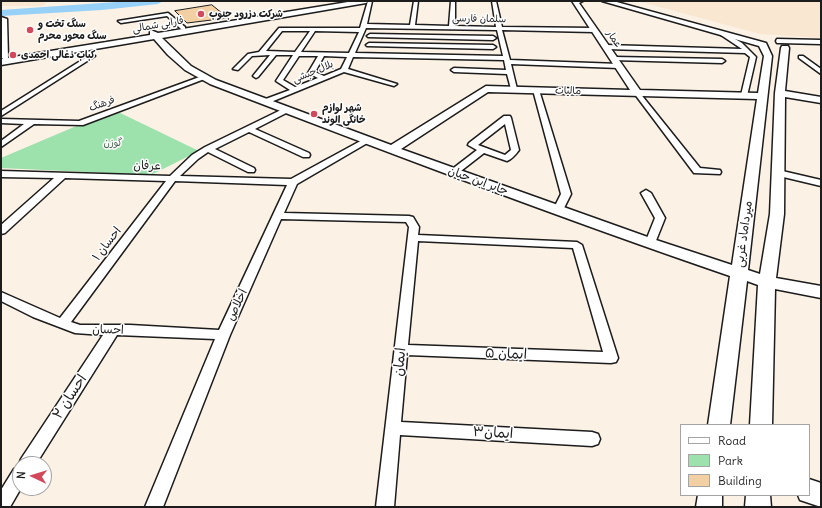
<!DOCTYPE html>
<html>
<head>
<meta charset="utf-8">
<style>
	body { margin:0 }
	#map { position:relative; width:822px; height:508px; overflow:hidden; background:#fbf1e4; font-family:Delius,sans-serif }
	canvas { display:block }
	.frame { position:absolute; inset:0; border:2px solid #1c1c1c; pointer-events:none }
	.legend { position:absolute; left:680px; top:424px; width:130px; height:72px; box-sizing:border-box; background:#fff; border:1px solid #a4a4a4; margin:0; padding:5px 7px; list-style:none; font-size:12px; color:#1c1c1c }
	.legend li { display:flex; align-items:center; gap:8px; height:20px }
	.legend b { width:20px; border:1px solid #a4a4a4 }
	.north { position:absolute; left:12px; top:456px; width:40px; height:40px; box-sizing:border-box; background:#fff; border:1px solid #a4a4a4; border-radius:50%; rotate:274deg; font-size:11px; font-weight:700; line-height:16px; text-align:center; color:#1c1c1c }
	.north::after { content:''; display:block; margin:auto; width:14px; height:18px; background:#d1495b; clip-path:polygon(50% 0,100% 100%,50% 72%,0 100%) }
</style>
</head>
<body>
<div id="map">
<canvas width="822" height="508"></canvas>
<div class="frame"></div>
<ul class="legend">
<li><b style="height:5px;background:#fff"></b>Road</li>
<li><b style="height:11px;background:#9de1ac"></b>Park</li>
<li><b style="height:11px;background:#f3d0a4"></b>Building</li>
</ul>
<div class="north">N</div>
</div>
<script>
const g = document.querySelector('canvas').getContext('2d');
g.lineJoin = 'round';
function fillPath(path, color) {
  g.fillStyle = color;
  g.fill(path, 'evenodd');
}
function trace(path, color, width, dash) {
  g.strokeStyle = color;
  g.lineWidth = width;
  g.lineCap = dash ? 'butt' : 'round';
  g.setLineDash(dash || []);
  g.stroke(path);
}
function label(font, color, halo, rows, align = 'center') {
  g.font = font + ' Delius,"Playpen Sans Arabic",sans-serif';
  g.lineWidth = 3;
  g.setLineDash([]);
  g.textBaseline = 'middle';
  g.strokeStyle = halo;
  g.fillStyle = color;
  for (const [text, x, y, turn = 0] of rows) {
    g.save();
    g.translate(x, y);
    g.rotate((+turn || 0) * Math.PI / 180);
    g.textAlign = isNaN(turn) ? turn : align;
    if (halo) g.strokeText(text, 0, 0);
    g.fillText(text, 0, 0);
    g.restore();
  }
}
const built = new Path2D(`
	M1 1H48L43 6H1Z
	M637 1H821V38L760 34Z`);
const green = new Path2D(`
	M114 110 199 151 151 175 1 168V158Z`);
const river = new Path2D(`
	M130 1H163L158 4 102 10 1 16V10Z`);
const building = new Path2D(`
	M212 5 228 18 187 23 175 11Z`);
const street = new Path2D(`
	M368 1H372L367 24 410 25 414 1H418L415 25 449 26 451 1H455V26L496 27 492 1H496L502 27 594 28 597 30 594 32 502 30 510 60 619 64 622 66 619 68 511 64 517 89 514 91 511 89 507 74 454 72 451 70 454 68 506 70 504 60 353 57 348 69 397 84 394 86 344 72 266 104 262 102 263 100 290 90 276 81 293 55H276L258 77 256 78 253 76 270 55 252 56 238 70 233 69 248 54 259 52 279 28H360ZM366 28 497 30 503 56 355 53ZM282 31H310L295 52 266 51ZM315 31 359 32 349 53 301 52ZM299 56H318L308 73 318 78 295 87 283 80ZM324 56 347 57 341 69 324 76 315 72Z
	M168 13 185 27V29H181L167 16 121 23 118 21Z
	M1 17 7 19 8 58 5 60 2 58Z
	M723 32 742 43 756 57 747 96 741 95 750 57 745 53 606 49 603 47 606 45 742 49 721 35 720 34Z
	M370 34 493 36 496 38 493 40 368 37 367 36Z
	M369 43 493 45 496 47 493 49 367 46 366 45Z
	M90 55 95 56 1 116V111Z
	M799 56H803L821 69V74L799 58Z
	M614 57 722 59 725 61 722 63 612 60 611 59Z
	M205 75 208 77 207 78 83 125 34 124 1 147V141L24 124 1 123V119L79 121Z
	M536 88 539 90 571 194 563 210 558 213 553 210 561 194 533 90Z
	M637 91 639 92 700 168 720 170 721 172 720 174 694 173 634 93Z
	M285 108H288L292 110 255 129 309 153 310 155 309 157H303L249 132 215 149 254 168 255 170 254 172H248L208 152 198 159 180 176 291 179 366 138H369V142L297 184 284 213 409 216 413 217 419 227 418 235 577 242 582 245 618 358 616 362 611 363 407 355 401 422 592 432 598 434 600 439 598 444 592 446 400 435 394 507H376L409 227 406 222 281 219 230 335 163 507H145L215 339 117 335 36 464H20V467L19 464 21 459 103 335 75 333 33 317 1 301V292L60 318 166 181 65 178 5 233 1 234V225L54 178 1 177V171L170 176 192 155 205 147ZM175 181 287 185 219 330 130 325H80L71 322ZM418 241 573 248 603 352 408 345Z
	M504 116H510L511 118 519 150C516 154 512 159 507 161L484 153 457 174H451L450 172 451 170 477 150 468 145 469 143ZM505 124 511 150 505 155 478 145Z
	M778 170 821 180V186L775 175 774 173Z
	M646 190 651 193 665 218 655 243 650 246 645 243 655 218 641 193Z
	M20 467V488H21L10 507H1V490L14 469Z`);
const secondary = new Path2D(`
	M354 1H369L366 3 162 38 191 66 216 80 391 145 486 86 630 90 572 1H583L579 3 640 90 758 93 764 56 759 46 602 1H613L766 43 772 56 748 270 760 274 770 214 775 93 781 48 782 46H788L789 48 785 91 821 97V103L785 97 784 214 776 278 821 286V298L775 289 772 425H750L758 285 747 281 730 425H708L730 276C555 216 382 150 210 84L185 70 168 55 154 39 1 65V59L150 35V31H153L158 33ZM488 92 757 99 732 265 656 240 401 149Z
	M777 39 821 40V44L780 43H777L776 41Z
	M809 479 821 483V507L800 500 798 495H809Z
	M698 495H722V507H696Z
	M746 495H770L771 507H745Z`);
const markers = [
	[201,14,4,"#d1495b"],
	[30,30,4,"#d1495b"],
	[13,55,4,"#d1495b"],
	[314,114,4,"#d1495b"]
];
const farPoinames = [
	["شرکت دزرود جنوب",209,14],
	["سنگ تخت و",38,24],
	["سنگ محور محرم",38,36],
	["کباب ذغالی احمدی",21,55],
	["شهر لوازم",322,108],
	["خانگی الوند",322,120]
];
const farStreetnames = [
	["سلمان فارسی",479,19,1],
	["فارابی شمالی",158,25,-10],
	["عمار",614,39,55],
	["بلال حبشی",313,72,-23],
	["مالیات",568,91,1],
	["فرهنگ",102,104,-20]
];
const farParknames = [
	["گوزن",113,143]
];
const streetNames = [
	["عرفان",147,166,1],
	["جابر ابن حیان",478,181,20],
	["میرداماد غربی",744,234,-82],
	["احسان ۱",107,244,-53],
	["اخلاص",237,305,-65],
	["احسان",108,330,1]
];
const nearStreetnames = [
	["ایمان ۵",506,354,2],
	["ایمان",400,362,-84],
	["احسان ۲",70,397,-57],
	["ایمان۳",493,433,3]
];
fillPath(built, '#f9e7d1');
fillPath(green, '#9de1ac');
fillPath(river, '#98d1f8');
fillPath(building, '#f3d0a4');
trace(building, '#1c1c1c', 1);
trace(street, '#1c1c1c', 3);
trace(secondary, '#1c1c1c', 3);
fillPath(street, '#fff');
fillPath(secondary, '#fff');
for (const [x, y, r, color] of markers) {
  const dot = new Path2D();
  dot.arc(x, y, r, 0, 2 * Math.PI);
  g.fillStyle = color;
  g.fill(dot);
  trace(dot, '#fff', 1.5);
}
label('bold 10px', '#1c1c1c', '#fff', farPoinames, 'left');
label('10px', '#1c1c1c', '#fff', farStreetnames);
label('10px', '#49614e', '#fff', farParknames);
label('12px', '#1c1c1c', '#fff', streetNames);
label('14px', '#1c1c1c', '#fff', nearStreetnames);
</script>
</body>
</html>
